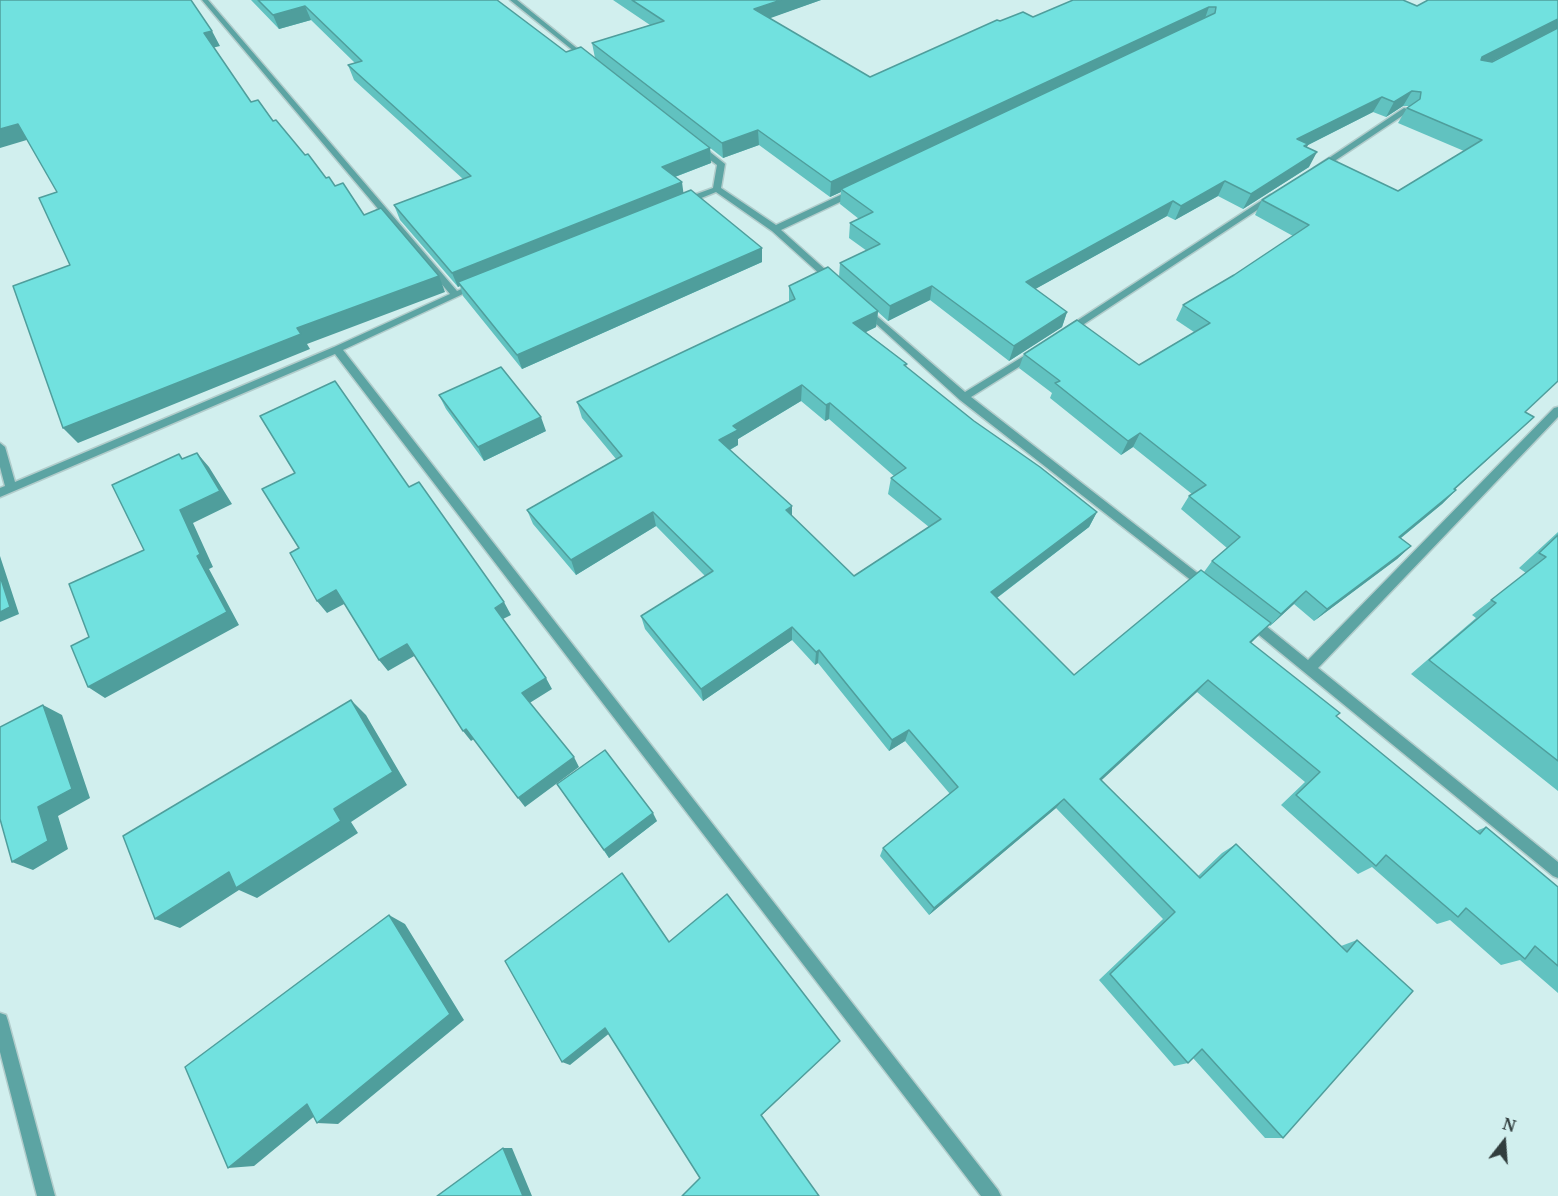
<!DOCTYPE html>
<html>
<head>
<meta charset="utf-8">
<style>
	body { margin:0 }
	#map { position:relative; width:1558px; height:1196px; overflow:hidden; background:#d1efee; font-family:"Noto Serif",serif }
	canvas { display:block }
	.north { position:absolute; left:1474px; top:1112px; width:60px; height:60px; -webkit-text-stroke:4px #d1efee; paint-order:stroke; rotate:17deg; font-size:16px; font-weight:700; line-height:24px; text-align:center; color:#323e3e }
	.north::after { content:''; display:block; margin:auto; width:21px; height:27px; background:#323e3e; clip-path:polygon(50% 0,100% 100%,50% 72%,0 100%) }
</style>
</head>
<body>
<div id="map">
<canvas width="1558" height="1196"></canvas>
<div class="north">N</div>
</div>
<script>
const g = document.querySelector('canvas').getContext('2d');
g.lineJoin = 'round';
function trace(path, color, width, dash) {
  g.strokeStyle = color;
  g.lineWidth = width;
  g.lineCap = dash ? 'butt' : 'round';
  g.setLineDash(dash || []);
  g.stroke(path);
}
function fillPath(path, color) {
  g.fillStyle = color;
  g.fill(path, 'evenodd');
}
const minor = new Path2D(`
	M202 0H208L457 291 475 283 480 286 343 350 998 1190 1001 1196H981L335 354 0 497V488L5 486 0 467V443L5 447 15 482 334 347 450 294Z
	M510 0H517L589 58V60H585Z
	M1404 108 1411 110 1321 170 1314 168Z
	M694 144H700L725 164 721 188 776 225 851 190H857V194L781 230 837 280V284H831L772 231 716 192 689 203H683V199L713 188 717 165 694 148Z
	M1270 195 1277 197 1072 332H1066V328Z
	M865 306 965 392 1032 351H1038V355L971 397 1209 582 1211 585 1209 588H1201L960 400 862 311V307Z
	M1558 407V417L1318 668 1558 862V878L1553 876 1248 626 1246 622 1248 618 1252 617 1256 618 1308 660 1554 408Z
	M0 1013 6 1015 8 1021 55 1196H37L0 1052Z`);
const wall = new Path2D(`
	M251 0H497L566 52 710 148 711 163 675 177 683 193 762 248V262L522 369 463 296 460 286 458 287 400 220 394 205 463 179 354 80 348 65 355 63 311 20 279 29Z
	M613 0H821L769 18 870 77 1000 21 1033 17 1073 0 1417 6 1558 0 1526 412 1534 417 1454 490H1456L1442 504 1401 538 1411 546 1397 559 1314 621 1294 604 1270 626 1269 625 1251 643 1336 716 1476 831 1486 827 1558 887V993L1520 960 1501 965 1450 920 1437 924 1372 867 1358 874 1281 805 1305 782 1197 692 1101 780 1198 876 1222 853 1236 844 1341 946 1357 940 1283 1138H1265L1193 1058 1188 1063 1174 1066 1099 980 1163 919 1056 808 929 915 880 856 883 848 950 794 905 741 889 751 818 663 815 665 792 640 703 701 645 629 641 616 705 576 656 526 576 575 533 524 527 510 616 459 582 418 577 402 789 302V286L839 277 840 263 867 251 849 238 850 223 859 219 840 204 841 192 830 197 759 145 723 158 595 58 592 43 650 25ZM1523 46 1492 62H1491ZM1403 106H1409L1407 108 1398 123 1464 151 1398 191 1262 200 1255 215 1293 236 1234 275 1183 305 1176 320 1194 332 1139 365 1024 354 1019 368 1052 393 1050 398 1121 455 1133 447 1192 494 1189 496 1181 509 1227 548 1212 561 1204 572 1074 675 997 598 1089 527 1097 512 974 421 906 367 907 364 866 332 876 327 878 312 888 321 930 300 1009 361 1062 327 1067 312 1035 289 1167 216 1175 220 1218 196 1243 209 1309 167 1306 147 1308 145 1373 112 1386 117ZM801 401 825 421 829 419 894 476 891 478 888 494 929 527 854 576 792 516 730 450 738 445V439Z
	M439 395 546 431 484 461 446 409Z
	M1558 532V791L1411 674 1476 618 1472 615 1526 573 1519 568Z
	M557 784 657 821 609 858Z`);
const shadedWall = new Path2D(`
	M781 0H821L754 24V9Z
	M305 6 311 20 279 29 273 15Z
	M1209 7 1204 21 841 189V192L830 197 831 182Z
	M1558 19V28L1473 71 1482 57Z
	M212 31 220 46 212 48 204 33Z
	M1412 91 1403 106 1386 117 1394 102Z
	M1382 97 1373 112 1308 145 1300 159 1297 139Z
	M18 124 30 139 0 148V129Z
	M758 130 759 145 723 158 722 143Z
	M710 148 711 163 664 181 662 167Z
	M1317 152 1309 167 1243 209 1251 194Z
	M1225 181 1218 196 1175 220 1181 206Z
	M682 182 684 197 458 282 460 286 458 287 452 273Z
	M1173 201 1167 216 1021 297 1026 282Z
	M762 248V262L522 369 517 355Z
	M439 276 445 292 307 344 310 349 78 443 63 428 297 328Z
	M932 286 930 300 888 321 890 306Z
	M878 311 876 327 852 339 853 323Z
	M1067 312 1062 327 1009 361 1014 346Z
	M802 385 801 401 738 439V445L720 455 719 440 733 426Z
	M830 403 829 419 825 421 826 405Z
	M541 417 546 431 484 461 478 447Z
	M1534 417 1519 431 1440 503 1454 489Z
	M1140 433 1133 447 1121 455 1128 441Z
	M197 453 209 467 232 504 193 523 213 567 209 569 239 625 105 698 88 687 197 556 180 510Z
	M1456 490 1442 504 1386 550 1399 537Z
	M792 506V521L786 510Z
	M653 512 656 526 576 575 571 560Z
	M1097 512 1089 527 986 606 991 592Z
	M1411 546 1397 559 1314 621 1327 609Z
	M0 556 19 614 0 622Z
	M336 590 346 603 327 613 317 601Z
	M1306 591 1294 604 1270 626 1281 614Z
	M504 602 511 615 501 620 495 608Z
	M1271 623 1258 636 1238 655 1250 642Z
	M792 627V640L703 701 701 689Z
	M407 644 416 655 388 671 379 660Z
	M819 650 818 663 815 665 816 652Z
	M546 678 552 689 528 704 522 693Z
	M1208 680 1197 692 1091 790 1100 779Z
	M351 700 366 715 407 785 351 822 358 833 257 898 239 890 180 928 155 919 229 872 334 809Z
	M43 705 62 715 90 798 58 816 68 849 33 870 12 862 38 807Z
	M466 729 474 739 471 741 463 731Z
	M909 730 905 741 889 751 892 740Z
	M574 757 579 767 525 807 518 798Z
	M1064 799 1056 808 929 915 934 908Z
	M653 813 657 821 609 858 604 850Z
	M389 915 405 924 464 1020 338 1124 317 1123Z
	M605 1028 611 1032 570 1065 562 1062Z
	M840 1041 837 1044 761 1116V1115Z
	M307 1104 328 1105 254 1166 228 1168Z
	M503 1148H512L532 1196H523Z`);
const building = new Path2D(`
	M0 0H191L212 31 204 33 251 102 258 100 273 121 276 120 305 155 308 154 326 178 329 177 335 186 343 183 364 215 381 208 439 276 297 328 301 334 63 428 13 286 70 265 39 198 57 192 18 124 0 129Z
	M258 0H497L566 52 581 47 710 148 662 167 682 182 452 273 394 205 471 176 348 65 362 61 305 6 273 15Z
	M632 0H781L754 9 870 77 997 20 1000 21 1023 12 1033 17 1073 0H1403L1417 6 1428 0H1558V19L1482 57 1481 60 1492 62 1558 28V381L1525 412 1534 417 1454 489 1456 490 1399 537 1411 546 1327 609 1306 591 1281 614 1212 561 1240 537 1189 496 1206 485 1140 433 1128 441 1055 383 1060 381 1024 354 1077 320 1139 365 1210 323 1183 305 1234 275 1309 225 1262 200 1329 158 1398 191 1482 140 1407 108 1420 99 1421 92 1412 91 1394 102 1382 97 1297 139 1308 144 1304 146 1317 152 1251 194 1225 181 1181 206 1173 201 1026 282 1067 312 1014 346 932 286 890 306 840 263 880 244 850 223 873 212 841 189 1215 13 1216 7H1209L831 182 758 130 722 143 592 43 664 21Z
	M691 190 762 248 517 355 458 282Z
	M828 267 878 311 853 323 907 364 904 365 974 421 1040 467 1097 512 991 592 1074 675 1201 570 1271 623 1250 642 1340 713 1336 716 1480 834 1486 827 1558 887V966L1535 946 1525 959 1466 908 1458 917 1386 855 1376 866 1296 795 1320 772 1208 680 1100 779 1200 878 1236 844 1347 952 1357 940 1413 991 1283 1138 1202 1049 1188 1063 1110 974 1175 912 1064 799 934 908 883 848 958 787 909 730 892 740 819 650 816 652 792 627 701 689 641 616 713 571 653 512 571 560 527 510 622 456 577 402 795 299 789 286ZM802 385 826 405 830 403 906 468 891 478 941 519 854 576 786 510 792 506 719 440 738 430 733 426Z
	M501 367 541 417 478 447 439 395Z
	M335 381 409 487 419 482 504 602 495 608 546 678 522 693 574 757 518 798 466 729 463 731 407 644 379 660 336 590 317 601 290 553 299 548 262 489 295 473 260 416Z
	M197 453 220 491 180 510 200 554 197 556 227 612 88 687 71 646 89 637 69 584 144 550 112 485 179 454 182 459Z
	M1558 535V761L1429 660 1496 603 1491 600 1546 557 1539 553Z
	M0 576 10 607 0 612Z
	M351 700 393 772 334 809 341 821 236 888 229 872 155 919 123 836Z
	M43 705 72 789 38 807 48 841 12 862 0 819V727Z
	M605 750 653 813 604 850 557 784Z
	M622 873 669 942 727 894 840 1041 761 1115 819 1196H682L700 1178 605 1028 562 1062 505 961Z
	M389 915 450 1014 317 1123 307 1104 228 1168 185 1067Z
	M503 1148 523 1196H437Z`);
trace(minor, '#b1cccb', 3);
fillPath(minor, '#5ca4a3');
fillPath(wall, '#61c2c0');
fillPath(shadedWall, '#4f9e9c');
fillPath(building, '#71e1df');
trace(building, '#4f9e9c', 1.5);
</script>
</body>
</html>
